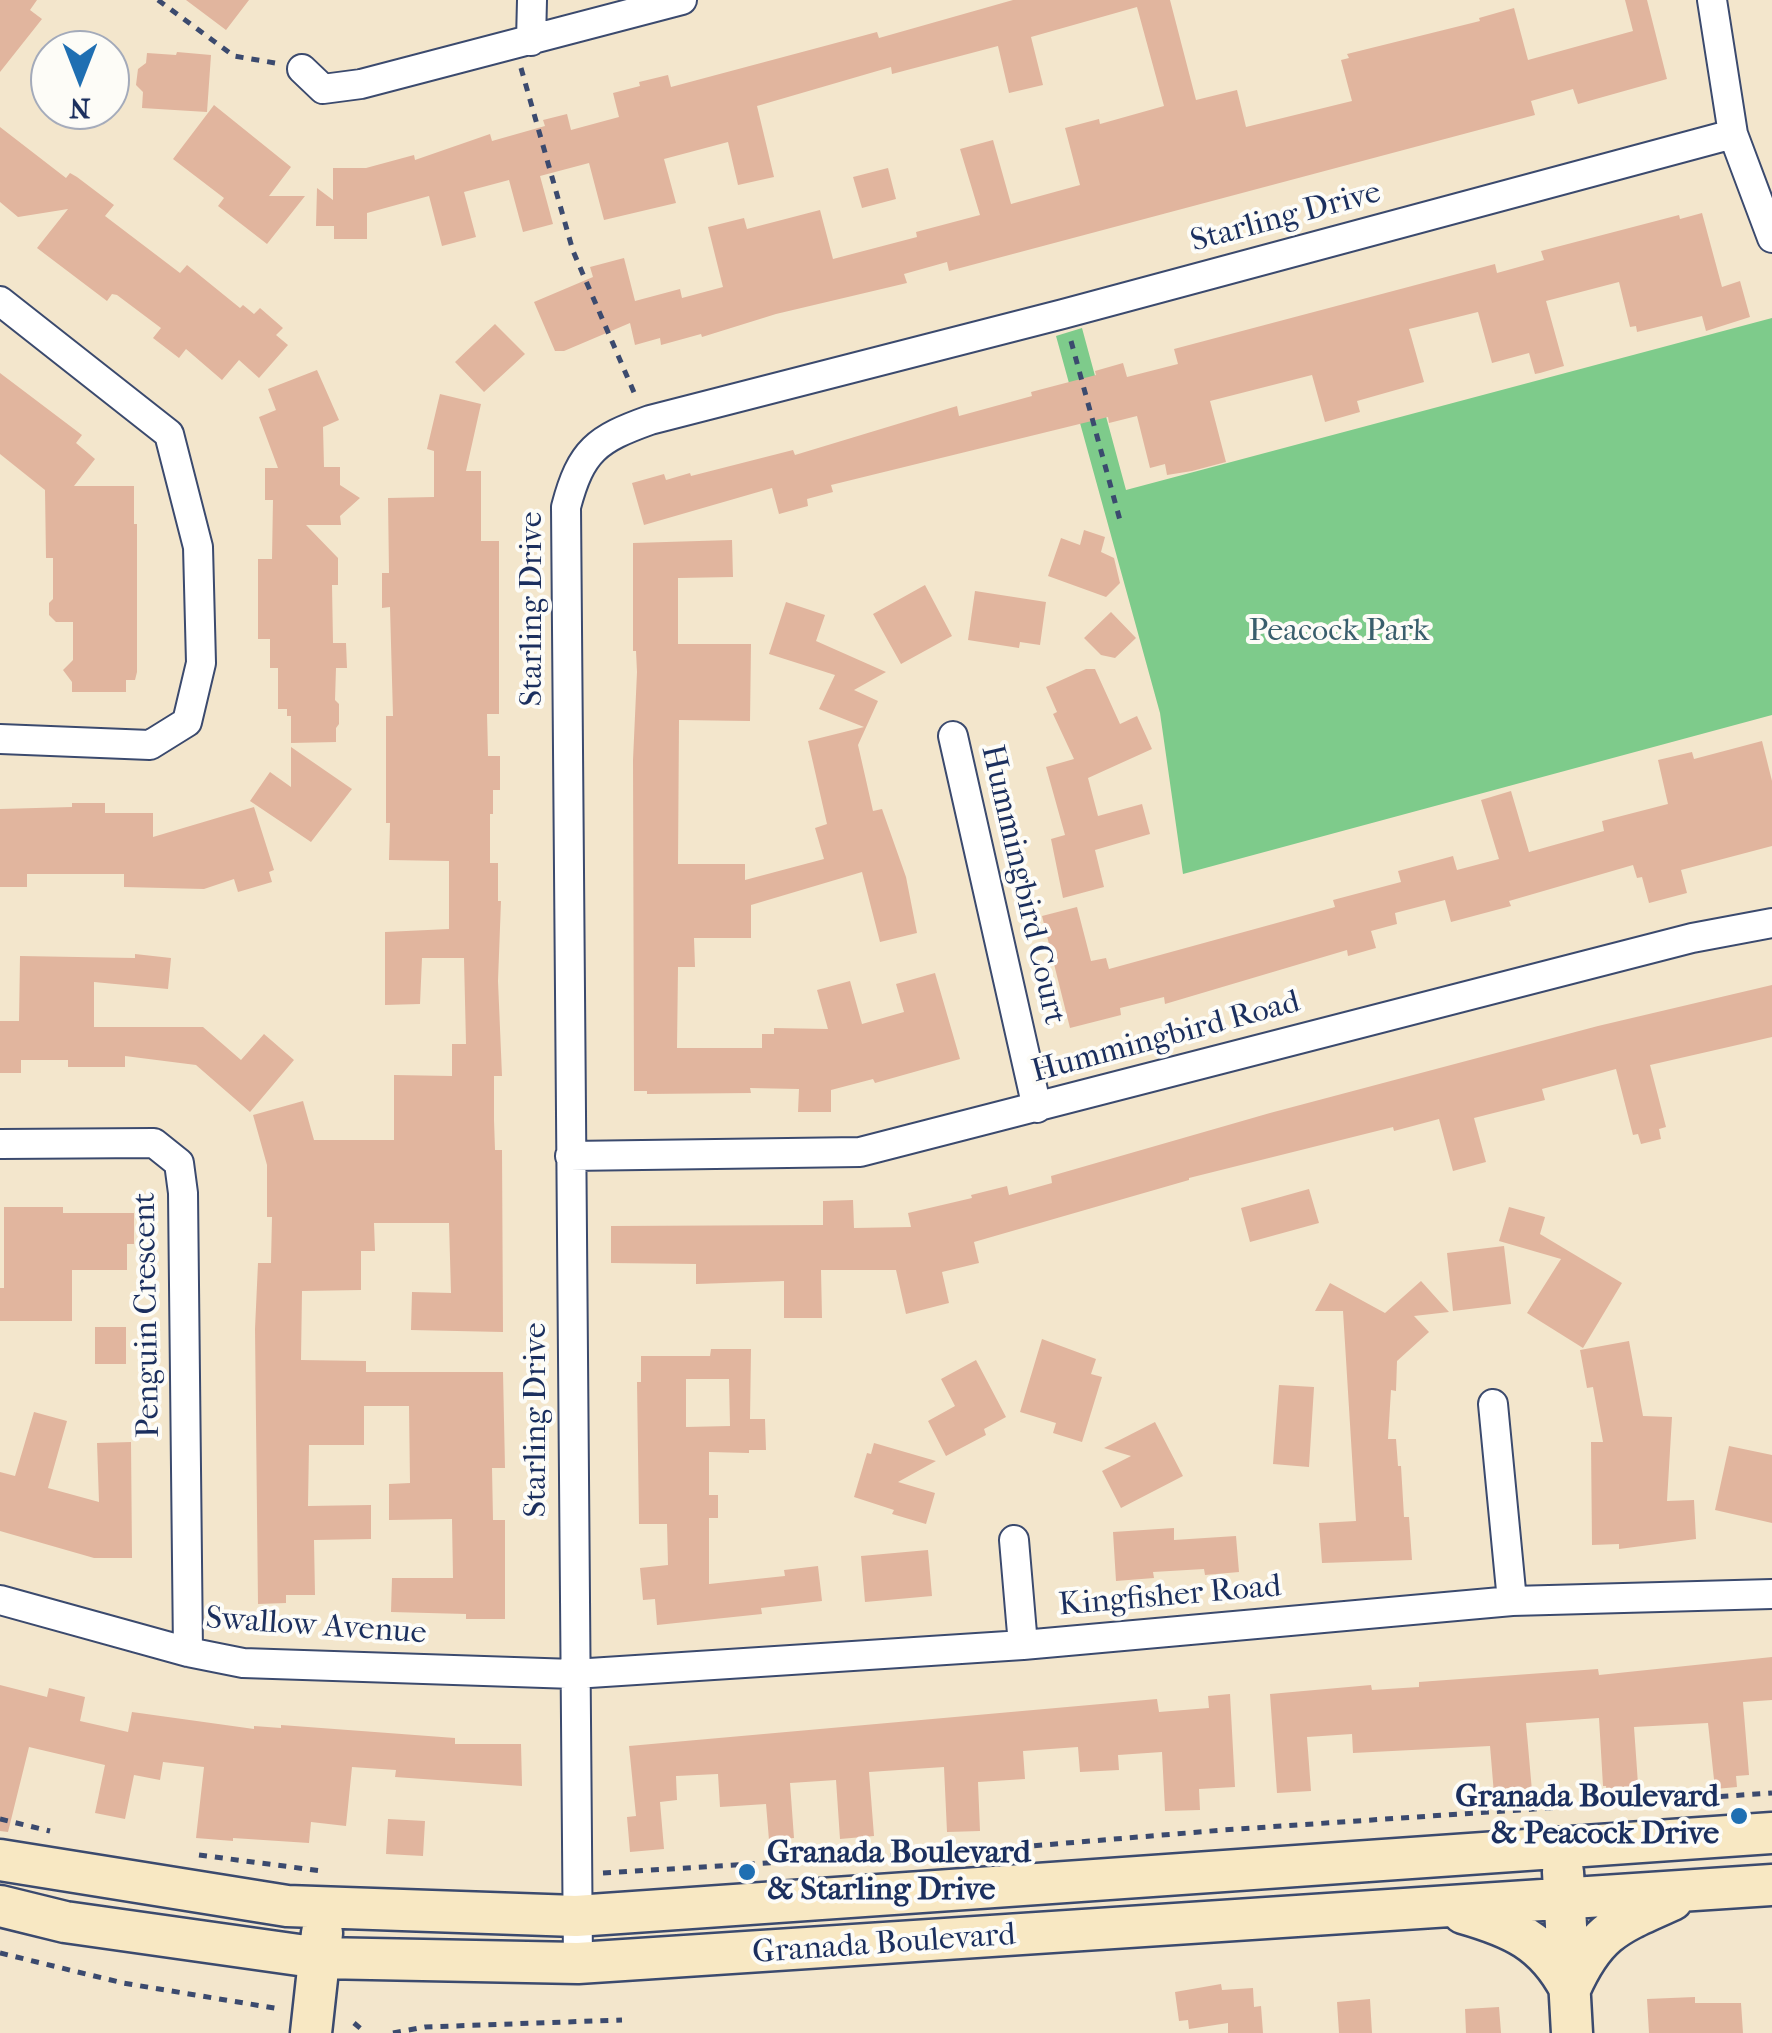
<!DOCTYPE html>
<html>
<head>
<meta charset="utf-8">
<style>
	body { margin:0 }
	#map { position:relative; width:1772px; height:2033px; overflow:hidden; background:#f3e6cc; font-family:"IM FELL French Canon",serif }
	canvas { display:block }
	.north { position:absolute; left:30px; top:30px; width:100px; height:100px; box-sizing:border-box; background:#fdfcf7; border:2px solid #a3aaba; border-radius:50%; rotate:180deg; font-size:28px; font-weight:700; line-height:40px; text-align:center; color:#1b2f5e }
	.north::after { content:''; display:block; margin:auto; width:35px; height:45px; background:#1f6fb2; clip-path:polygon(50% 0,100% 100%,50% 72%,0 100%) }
</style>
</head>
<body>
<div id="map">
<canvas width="1772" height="2033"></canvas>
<div class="north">N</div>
</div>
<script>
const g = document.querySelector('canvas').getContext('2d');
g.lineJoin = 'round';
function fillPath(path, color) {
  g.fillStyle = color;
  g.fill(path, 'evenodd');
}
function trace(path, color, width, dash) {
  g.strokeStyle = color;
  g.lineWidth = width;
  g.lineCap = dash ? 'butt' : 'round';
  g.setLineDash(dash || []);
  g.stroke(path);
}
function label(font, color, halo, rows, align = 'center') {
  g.font = font + ' "IM FELL French Canon",serif';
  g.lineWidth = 8;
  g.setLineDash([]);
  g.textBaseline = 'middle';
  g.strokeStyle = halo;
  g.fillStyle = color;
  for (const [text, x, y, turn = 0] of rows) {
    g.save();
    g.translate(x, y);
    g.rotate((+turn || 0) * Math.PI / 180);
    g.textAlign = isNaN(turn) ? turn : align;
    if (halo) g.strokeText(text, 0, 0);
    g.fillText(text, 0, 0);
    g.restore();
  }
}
const green = new Path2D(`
	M1772 318V715L1183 874 1160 713 1056 336 1082 328 1126 490Z`);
const building = new Path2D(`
	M0 0H37L30 10 42 19 0 72Z
	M186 0H249L226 30Z
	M1013 0H1170L1196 100 1237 90 1246 127 1352 101 1341 60 1349 58 1347 54 1480 21 1479 18 1514 8 1528 60 1633 31 1625 0H1647L1667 79 1578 104 1573 89 1531 101 1535 115 949 271 947 262 904 274 907 283 776 314 702 337 701 334 661 345 660 338 635 345 630 323 564 351H555L534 302 593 277 590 267 624 258 635 301 680 289 682 298 723 287 708 227 744 218 747 229 820 210 833 259 917 237 916 232 980 215 960 149 993 140 1011 204 1080 185 1065 128 1099 119 1100 124 1164 106 1137 7 1031 37 1043 85 1009 93 998 46 892 74 891 67 757 106 774 177 738 185 728 142 664 159 676 203 604 220 589 163 540 176 553 224 523 232 509 180 464 192 476 237 442 246 429 196 367 213V239H334V226H316L317 188 333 200V168H366L414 155 415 160 490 134 492 141 545 126 543 120 567 114 571 130 619 117 613 93 640 86 639 82 668 75 671 87 877 32 879 38Z
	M177 52 211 55 207 112 142 108 143 92 136 85 138 69 146 63 147 53 176 55Z
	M214 105 291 167 269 196H305L267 244 218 206 224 198 173 159Z
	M0 127 66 178 70 173 77 177 114 205 105 216 180 273 187 265 240 308 243 305 254 314 260 308 283 328 276 335 288 345 259 378 239 360 222 380 186 349 179 358 153 338 161 328 117 295 112 294 107 301 37 248 68 209 18 217 0 202Z
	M888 168 896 199 862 208 853 177Z
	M1702 213 1722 287 1740 281 1750 317 1706 331 1702 316 1637 332 1636 326 1630 327 1619 282 1546 301 1564 366 1540 373 1535 374 1529 353 1492 363 1478 312 1409 329 1424 382 1357 401 1360 412 1325 422 1312 375 1210 401 1226 462 1192 471 1167 475 1165 464 1150 468 1137 416 1109 423 1108 417 831 485 833 492 807 499 808 506 779 514 772 488 644 525 632 483 664 474 666 480 690 473 691 476 793 450 795 455 957 406 959 416 1032 396 1031 392 1096 375 1095 371 1123 363 1127 377 1178 364 1174 349 1495 264 1497 273 1544 260 1541 251 1679 215 1680 219Z
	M495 324 525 354 484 392 455 362Z
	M317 370 339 420 323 427 324 467H340V485L360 498 340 516 341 525H306L338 558V585H332L333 643H346L347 668H336L335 700 339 704V724L336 728V742L291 743V716H287V709H278V668H270V639H258V559H272L273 500H265V468H278L259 417 276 410 268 389Z
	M0 373 82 435 76 443 95 459 74 486H134V524H137V672L135 680H126V692H72V682L63 670 73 660V622H56L49 615V603L53 599V558H46L45 490 0 454Z
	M440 394 481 404 466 471H481V541H499V714H487L488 756H500V790H493V814H490V863H498V901H501L498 981 502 1076H494V1120L495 1150H502L503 1332 411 1330 412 1292 451 1293 449 1223H374L375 1251H361V1290L302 1291 301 1360 366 1361V1372H503L505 1468H492L493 1520H505V1619H466V1614L391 1612 392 1578H453L452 1519 389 1520V1484L410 1483 409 1406H364V1445H309L308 1506 371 1505V1539L314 1540 315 1595H286V1603L258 1604 255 1329 258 1263H271L272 1217H267V1165L253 1115 303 1101 314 1140H394V1075L452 1076V1044H466L464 958H422L420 1004 385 1005V932L449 929V861L389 860 390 823H386V716H393L390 607 382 608V573H389L388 498 434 497V451L427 449Z
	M1084 530 1105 537 1101 552 1114 558 1120 583 1106 597 1048 576 1061 538 1080 545Z
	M732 540 733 577 678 578V644H751L750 721 679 720 678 864H745V880L824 859 815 828 827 824 808 741 864 727 819 709 835 675 769 654 786 602 825 615 816 641 886 672 854 690 878 701 858 745 873 811 882 809 906 877 917 933 880 942 862 872 751 905V938H694L695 967H678L677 1048H762V1034H774V1028L828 1029 817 990 850 981 862 1024 904 1012 896 984 935 973 960 1059 875 1083 873 1079 831 1090V1112H798L799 1089 750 1088 751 1093 647 1094V1091H634L633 760 637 672 636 651H633V543Z
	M925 585 952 636 901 664 873 614Z
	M975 591 1046 602 1040 645 1020 642 1019 648 968 640Z
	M1111 612 1136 638 1115 658 1101 655 1084 638Z
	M1086 669H1095L1120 724 1137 716 1152 749 1088 778 1098 816 1142 804 1150 834 1095 850 1104 887 1063 898 1051 839 1065 835 1046 767 1074 759 1053 714 1057 712 1046 687Z
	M1762 741 1772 781V846L1681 870 1687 893 1649 903 1642 877 1637 878 1633 865 1509 901 1511 906 1451 922 1445 900 1395 913 1397 924 1371 931 1376 948 1348 956 1347 950 1165 1004 1164 997 1120 1008 1121 1015 1070 1028 1042 916 1077 907 1091 961 1106 958 1109 969 1335 907 1333 900 1401 882 1398 871 1453 856 1457 870 1499 859 1481 800 1511 791 1529 852 1604 831 1602 821 1668 804 1658 760 1692 752 1694 759Z
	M291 747 352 789 311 842 250 801 270 772 291 787Z
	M72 803H105V813H153V837L254 807 274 870 269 872 272 882 238 892 234 879 204 889 124 887V874H27V887H0V809L72 807Z
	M135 954 171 958 168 989 94 982V1027H203L241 1060 264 1034 294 1060 250 1112 196 1065 125 1056V1067H68V1060H21V1073H0V1021H19L20 956 135 958Z
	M1772 985V1037L1650 1065 1666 1127 1659 1129 1661 1139 1641 1144 1638 1134 1633 1135 1616 1069 1542 1089 1545 1100 1474 1118 1486 1162 1453 1171 1439 1119 1394 1131 1393 1127 1189 1178V1180L974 1242 979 1263 942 1272 949 1303 906 1314 896 1270H821L822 1318H784V1281L696 1284V1264L611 1263V1226L823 1225V1201L853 1200 854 1228 911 1227 908 1213 972 1198 971 1195 1007 1186 1009 1195 1052 1183 1051 1176 1270 1113 1598 1026Z
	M1309 1189 1319 1223 1250 1242 1241 1208Z
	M4 1207H63V1213H134V1244H127V1270H72V1321H0V1288H4Z
	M1509 1207 1545 1217 1540 1234 1622 1283 1583 1348 1527 1313 1561 1259 1499 1241Z
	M1504 1246 1511 1304 1453 1311 1447 1253Z
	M1421 1281 1449 1312 1414 1316 1429 1332 1397 1361 1396 1391 1391 1390 1388 1439H1396L1398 1466H1401L1404 1517H1409L1412 1560 1322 1563 1319 1523 1356 1521 1343 1311H1315L1330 1283 1385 1313Z
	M95 1327H126V1364H95Z
	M1042 1339 1096 1359 1091 1374 1102 1377 1082 1442 1053 1433 1056 1423 1020 1412Z
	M1629 1341 1643 1416 1672 1417 1667 1501 1694 1500 1696 1539 1619 1549V1544L1592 1545 1591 1442H1603L1593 1387 1587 1388 1580 1350Z
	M711 1349H751L750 1419H765L766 1450H749V1453L709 1452V1495H718V1518H709V1584L785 1576 784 1570 818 1566 822 1601 761 1608 762 1614 657 1625 655 1599 643 1600 640 1568 668 1565 667 1524H639L637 1382H641V1356H710ZM686 1379H729L730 1426 686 1427Z
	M976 1360 1006 1417 984 1429 986 1435 946 1456 928 1421 955 1406 941 1379Z
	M1279 1385 1314 1387 1309 1467 1273 1464Z
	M34 1412 67 1421 48 1488 99 1502 97 1443 131 1442 132 1558H94L0 1531V1472L15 1476Z
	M1155 1422 1183 1476 1121 1508 1102 1471 1131 1456 1104 1448Z
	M874 1443 936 1461 898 1482 935 1493 926 1524 892 1514 894 1510 854 1497 867 1453 871 1454Z
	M1729 1446 1772 1455V1523L1715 1510Z
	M1174 1528V1540L1236 1536 1239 1572 1205 1575 1204 1569 1153 1572 1154 1578 1116 1581 1113 1532Z
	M928 1550 932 1596 865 1602 861 1556Z
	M1772 1657V1700L1743 1702 1749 1775 1736 1776 1737 1787 1715 1789 1708 1723 1634 1727 1638 1784 1633 1785V1794L1607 1795 1606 1786H1603L1599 1718 1526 1723 1532 1791 1494 1794 1490 1746 1353 1753 1352 1734 1307 1737 1311 1791 1277 1793 1270 1694 1371 1685 1372 1690 1419 1687V1682L1598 1669 1599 1675Z
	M0 1685 47 1697 49 1688 85 1697 80 1721 128 1732 132 1712 254 1729V1726L281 1728V1725L455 1738V1744H521L522 1786 395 1777 396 1770 352 1767 346 1826 311 1822 309 1843 233 1838V1841L196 1838 204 1767 163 1762 160 1780 134 1775 125 1819 95 1813 105 1765 29 1747 8 1832 0 1831Z
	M1230 1694 1235 1787 1199 1789 1200 1810 1165 1811 1162 1752 1118 1755 1119 1770 1080 1772 1078 1747 1023 1751 1025 1779 978 1782 980 1831 947 1832 944 1767 869 1772 874 1836 840 1839 836 1780 790 1783 794 1838 769 1840 766 1804 720 1807 718 1774 676 1776 677 1800 660 1802 664 1849 630 1852 627 1817 636 1816 629 1746 1157 1699 1159 1712 1209 1708 1208 1696Z
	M388 1819 425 1821 423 1856 386 1854Z
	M1221 1984 1222 1990 1253 1988 1254 2007 1261 2006 1263 2033H1228V2023L1189 2029 1188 2020 1179 2021 1175 1992Z
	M1695 1997V2003H1741L1743 2033H1649L1647 1999Z
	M1370 1999 1372 2033H1339L1337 2002Z
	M1499 2007 1501 2033H1466L1465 2009Z`);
const path = new Path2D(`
	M158 0 234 56 275 63
	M521 68 573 251 636 397
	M1071 341 1121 524
	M0 1819 50 1831
	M199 1855 322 1871
	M603 1873 983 1850 1223 1830 1772 1793
	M0 1953 123 1983 280 2009
	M354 2023 366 2033
	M393 2033 425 2027 622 2020`);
const street = new Path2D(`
	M1712 0 1733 134 1772 238
	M531 41 532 0
	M302 69 323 89 361 84 682 0
	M0 301 169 434 198 547 201 663 187 722 150 745 0 739
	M953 736 1037 1108
	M0 1144 154 1143 179 1163 183 1193 188 1652
	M570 1156 860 1152 1692 938 1772 923
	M1493 1404 1512 1601
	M1014 1540 1023 1645
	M0 1600 188 1652 243 1663 574 1674 1023 1645 1512 1601 1772 1594
	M578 1963 566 507C581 450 597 439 650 420L1063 314 1733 134`);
const secondary = new Path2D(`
	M0 1860 287 1906 576 1916 1772 1833
	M1563 1872 1572 2033
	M0 1906 65 1922 320 1958 578 1963 1772 1885
	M1463 1913C1512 1927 1545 1941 1570 1989
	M1570 1989C1596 1931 1616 1925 1672 1900
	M311 2033 322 1933`);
const markers = [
	[1739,1816,10,"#1f6fb2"],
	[747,1872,10,"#1f6fb2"]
];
const streetNames = [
	["Starling Drive",1286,218,-15],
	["Starling Drive",533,609,-90],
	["Hummingbird Court",1022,885,77],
	["Hummingbird Road",1166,1038,-15],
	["Penguin Crescent",148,1315,-91],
	["Starling Drive",537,1420,-90],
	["Kingfisher Road",1170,1597,-5],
	["Swallow Avenue",316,1627,4],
	["Granada Boulevard",884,1945,-4]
];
const parkNames = [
	["Peacock Park",1339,632]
];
const poiNames = [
	["Granada Boulevard",1719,1798],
	["& Peacock Drive",1719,1835],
	["Granada Boulevard",767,1854,"left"],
	["& Starling Drive",767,1891,"left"]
];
fillPath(green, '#7ecb8b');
fillPath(building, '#e1b59e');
trace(street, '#3b4a6e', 32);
trace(secondary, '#3b4a6e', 45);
trace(path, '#3b4a6e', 5, [8, 8]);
trace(street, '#fff', 28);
trace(secondary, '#f8e8c3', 40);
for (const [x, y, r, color] of markers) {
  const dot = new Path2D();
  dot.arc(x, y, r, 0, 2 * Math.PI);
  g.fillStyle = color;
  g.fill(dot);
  trace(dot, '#fdfcf7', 4);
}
label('32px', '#1b2f5e', '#fdfcf7', streetNames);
label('32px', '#395e6c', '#fdfcf7', parkNames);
label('bold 32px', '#1b2f5e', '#fdfcf7', poiNames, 'right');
</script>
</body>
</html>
